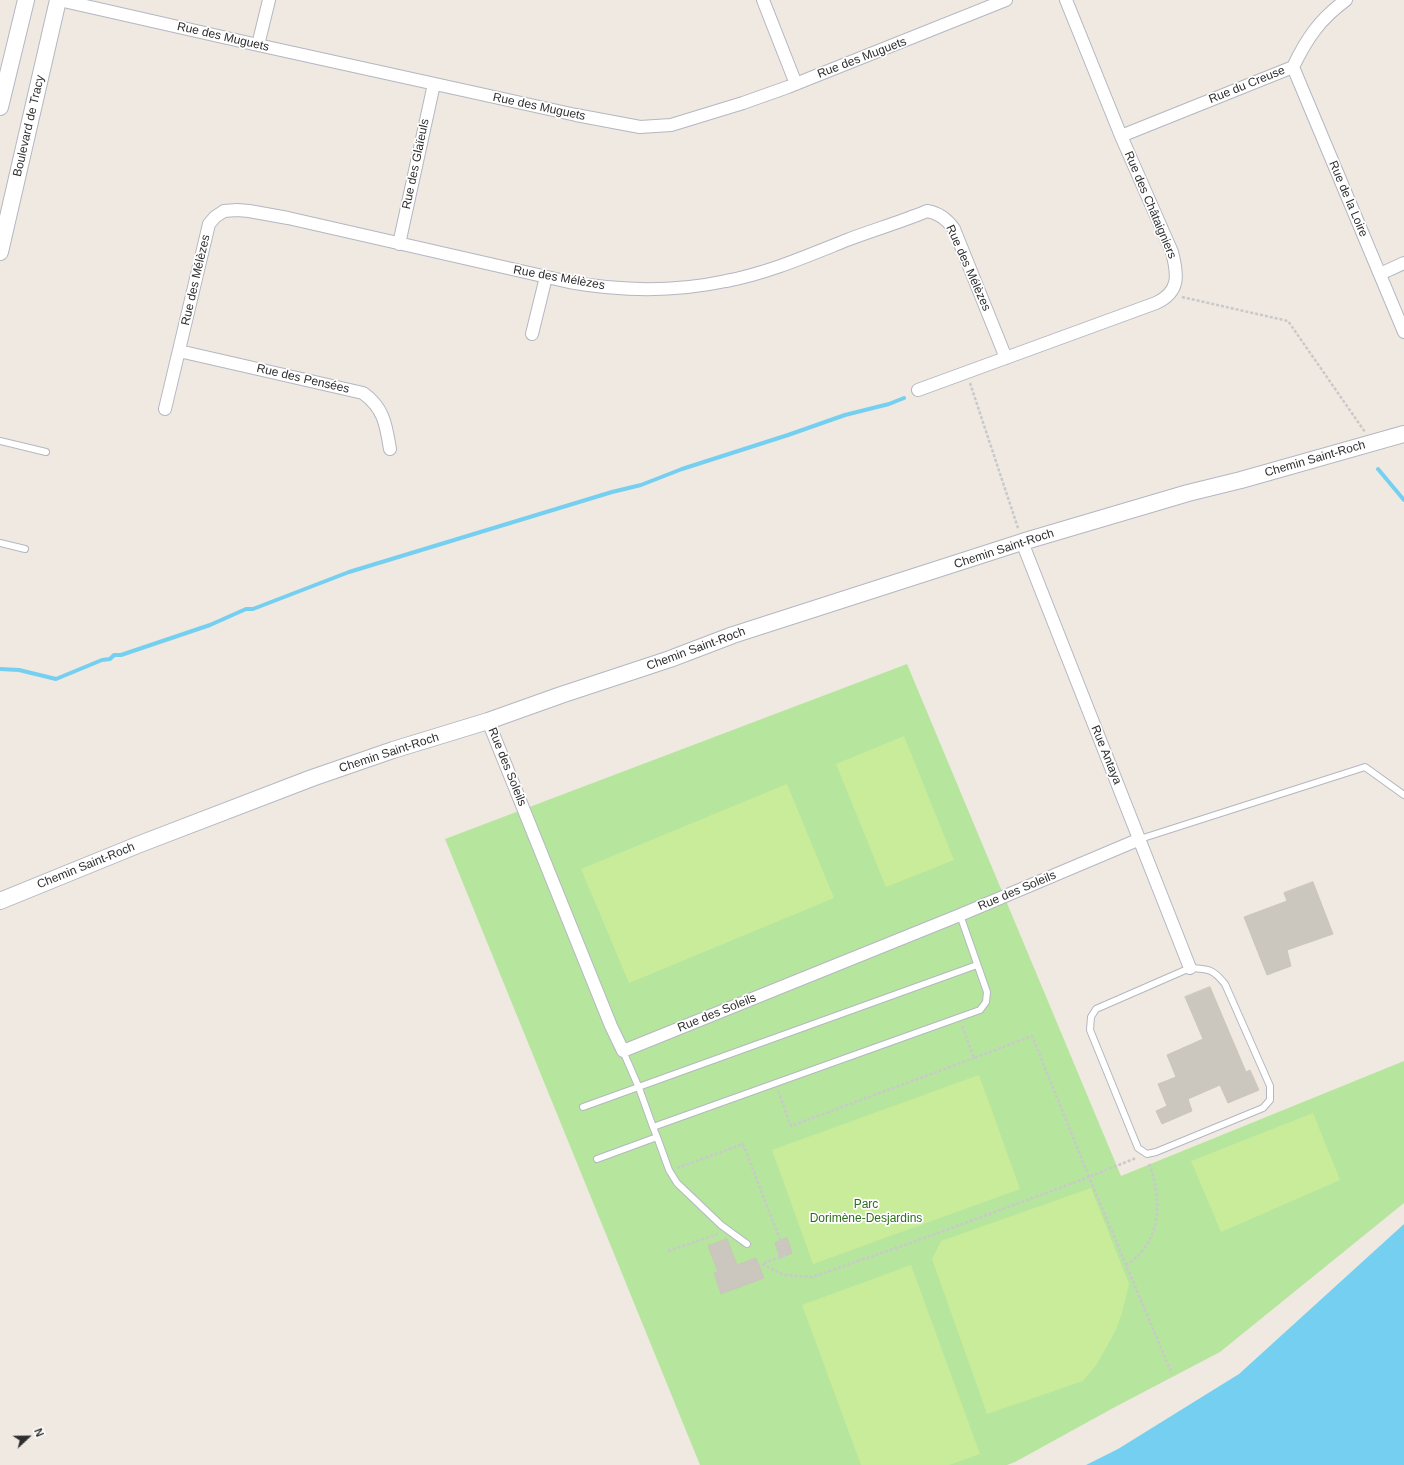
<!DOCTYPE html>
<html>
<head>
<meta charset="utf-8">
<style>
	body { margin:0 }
	#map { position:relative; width:1404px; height:1465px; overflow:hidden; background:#efe9e1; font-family:Helvetica,sans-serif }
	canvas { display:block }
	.north { position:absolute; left:8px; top:1417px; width:40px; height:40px; -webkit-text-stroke:3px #fff; paint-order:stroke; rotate:68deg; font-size:11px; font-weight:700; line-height:16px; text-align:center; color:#2e2e2e }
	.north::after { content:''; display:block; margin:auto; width:14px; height:18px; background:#2e2e2e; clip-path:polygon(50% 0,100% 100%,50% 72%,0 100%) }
</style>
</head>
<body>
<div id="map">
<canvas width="1404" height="1465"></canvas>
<div class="north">N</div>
</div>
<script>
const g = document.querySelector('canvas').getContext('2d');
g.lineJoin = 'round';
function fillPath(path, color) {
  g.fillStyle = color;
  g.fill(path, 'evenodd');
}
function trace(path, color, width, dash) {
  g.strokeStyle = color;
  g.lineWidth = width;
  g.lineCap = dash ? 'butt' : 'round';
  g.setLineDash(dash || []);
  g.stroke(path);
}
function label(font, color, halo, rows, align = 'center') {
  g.font = font + ' Helvetica,sans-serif';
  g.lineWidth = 3.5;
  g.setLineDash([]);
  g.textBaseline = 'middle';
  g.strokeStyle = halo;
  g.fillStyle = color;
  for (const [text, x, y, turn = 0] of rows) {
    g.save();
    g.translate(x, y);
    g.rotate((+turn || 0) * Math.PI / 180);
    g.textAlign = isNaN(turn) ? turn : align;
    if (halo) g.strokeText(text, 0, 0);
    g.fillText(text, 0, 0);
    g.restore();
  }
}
const green = new Path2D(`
	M907 664 1121 1176 1404 1061V1203L1220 1352 1115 1407 1015 1462 1007 1465H700L445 839Z`);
const pitch = new Path2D(`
	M904 736 954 860 886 887 836 764Z
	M787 784 834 898 629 983 581 869Z
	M979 1075 1020 1189 813 1264 772 1150Z
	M1313 1113 1340 1180 1221 1232 1191 1161Z
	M1091 1188 1129 1284 1122 1313 1116 1330 1097 1364 1083 1381 987 1414 932 1259 941 1241Z
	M911 1265 980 1454 949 1465H861L802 1305Z`);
const water = new Path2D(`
	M1404 1224V1465H1086L1118 1449 1239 1374Z`);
const stream = new Path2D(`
	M1378 469 1404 500
	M0 669 19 670 56 679 102 660 110 659 114 655H121L210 625 246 609H253L349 572 612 492 641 485 682 469 788 435 845 415 889 404 904 398`);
const building = new Path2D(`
	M1313 882 1333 934 1287 950 1291 966 1267 975 1244 917 1287 901 1284 893Z
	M1210 987 1246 1072 1250 1070 1259 1090 1228 1103 1220 1085 1188 1099 1192 1111 1162 1124 1156 1111 1167 1106 1158 1084 1176 1077 1167 1055 1203 1039 1185 997Z
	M787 1238 792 1253 780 1258 775 1243Z
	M727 1239 737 1265 756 1258 764 1278 721 1294 714 1273 718 1272 708 1246Z`);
const path = new Path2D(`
	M1182 297 1288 321 1365 432
	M970 383 1018 528
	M962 1026 974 1058 1032 1036 1089 1177 1136 1158
	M778 1091 791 1126 974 1058
	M677 1168 743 1144 786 1255 762 1264 784 1275 812 1277 922 1239 1089 1177 1172 1374
	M668 1251 718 1234
	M1126 1265C1163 1242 1162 1200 1149 1163`);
const lane = new Path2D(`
	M0 441 46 452
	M0 543 25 549
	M1140 839 1365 767 1404 795
	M1190 968C1209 969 1213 969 1225 984L1270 1086V1100L1263 1108 1156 1152 1147 1154 1138 1148 1090 1030 1091 1017 1096 1009Z
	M623 1051 639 1088 653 1127 980 1010 986 1002 987 992 960 915
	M583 1107 977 965
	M657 1137 669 1170 677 1183 721 1225 747 1244
	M597 1159 657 1137 653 1127`);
const street = new Path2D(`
	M59 0 258 45 576 115 640 127 671 125 743 103 788 87 1006 0
	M763 0 796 84
	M258 45 269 0
	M1293 67 1404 332
	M1121 136 1293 67C1307 38 1320 19 1346 0
	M399 244 434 84
	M1380 274 1404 263
	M532 334 546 277
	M179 351 363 393C384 408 386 425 390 449
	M918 390 1156 303C1180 292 1178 275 1172 252L1121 136 1066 0
	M165 409 209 224 215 217 224 211 237 210 249 211 288 218 569 282C620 291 675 292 726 281 768 273 807 256 847 240 873 230 901 222 927 211 939 213 947 219 954 229L1006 358
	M1022 542 1190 968
	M488 721 611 1026 623 1051 960 915 1140 839`);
const secondary = new Path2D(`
	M0 107 26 0
	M0 252 58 0
	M0 901 140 844 312 778 393 750 488 721 561 695 670 659 733 635 1022 542 1188 493 1241 480 1404 434`);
const streetNames = [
	["Rue des Muguets",223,37,13],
	["Rue des Muguets",862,58,-21],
	["Rue du Creuse",1247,85,-22],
	["Rue des Muguets",539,107,12],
	["Boulevard de Tracy",29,126,-77],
	["Rue des Glaïeuls",416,164,-78],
	["Rue de la Loire",1348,199,67],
	["Rue des Châtaigniers",1150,205,67],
	["Rue des Mélèzes",968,268,66],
	["Rue des Mélèzes",559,278,10],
	["Rue des Mélèzes",196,280,-77],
	["Rue des Pensées",303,379,13],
	["Chemin Saint-Roch",1315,459,-16],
	["Chemin Saint-Roch",1004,549,-18],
	["Chemin Saint-Roch",696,649,-20],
	["Chemin Saint-Roch",389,753,-18],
	["Rue Antaya",1106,755,68],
	["Rue des Soleils",507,767,68],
	["Chemin Saint-Roch",86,866,-22],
	["Rue des Soleils",1017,891,-23],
	["Rue des Soleils",717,1013,-22]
];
const parkNames = [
	["Parc",866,1205],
	["Dorimène-Desjardins",866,1219]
];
fillPath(green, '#b6e59e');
fillPath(pitch, '#c9ec9a');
fillPath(water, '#75cff0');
trace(stream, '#75cff0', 4);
fillPath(building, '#cbc7bf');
trace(building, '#cbc5ba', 1);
trace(lane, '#b4b7c1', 8);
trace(street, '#b4b7c1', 14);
trace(secondary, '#b4b7c1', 18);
trace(path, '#c9c9c9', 2.5, [3, 2]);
trace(lane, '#fff', 6);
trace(street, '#fff', 12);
trace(secondary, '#fff', 16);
label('12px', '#2e2e2e', '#fff', streetNames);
label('12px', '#2c6e1b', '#fff', parkNames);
</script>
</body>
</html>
